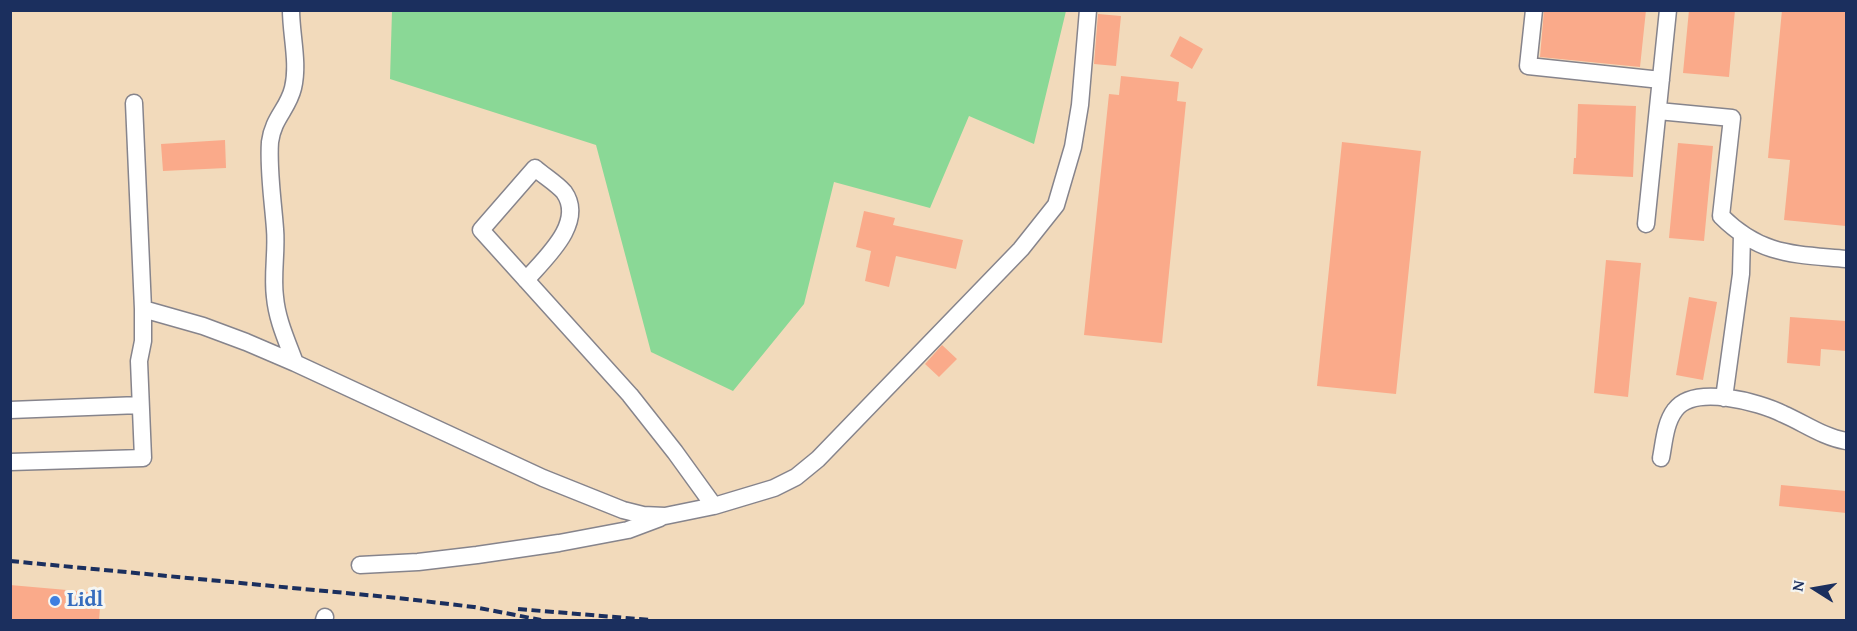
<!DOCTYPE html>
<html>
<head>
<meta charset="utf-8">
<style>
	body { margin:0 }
	#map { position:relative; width:1857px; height:631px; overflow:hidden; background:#f2dabb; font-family:"Gentium Book Plus",serif }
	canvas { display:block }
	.frame { position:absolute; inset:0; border:12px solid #1b2f5e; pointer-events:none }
	.north { position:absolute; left:1785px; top:559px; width:60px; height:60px; -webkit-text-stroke:4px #f6f6f2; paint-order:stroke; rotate:281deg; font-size:16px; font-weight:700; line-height:24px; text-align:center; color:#1b2f5e }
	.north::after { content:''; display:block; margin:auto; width:21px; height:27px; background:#1b2f5e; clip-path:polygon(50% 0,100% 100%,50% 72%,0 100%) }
</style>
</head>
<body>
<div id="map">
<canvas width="1857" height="631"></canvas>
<div class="frame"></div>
<div class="north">N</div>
</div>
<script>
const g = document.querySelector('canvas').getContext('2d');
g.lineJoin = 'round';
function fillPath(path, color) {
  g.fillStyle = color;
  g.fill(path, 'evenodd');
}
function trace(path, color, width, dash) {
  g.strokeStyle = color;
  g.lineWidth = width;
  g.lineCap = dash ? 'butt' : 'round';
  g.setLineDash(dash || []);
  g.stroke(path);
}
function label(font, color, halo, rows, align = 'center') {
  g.font = font + ' "Gentium Book Plus",serif';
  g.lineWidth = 6;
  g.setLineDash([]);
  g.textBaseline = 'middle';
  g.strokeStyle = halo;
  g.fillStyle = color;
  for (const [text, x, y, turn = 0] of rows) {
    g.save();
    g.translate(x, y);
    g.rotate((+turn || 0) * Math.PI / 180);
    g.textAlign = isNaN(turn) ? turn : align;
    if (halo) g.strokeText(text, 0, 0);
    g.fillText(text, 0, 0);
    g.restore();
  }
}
const green = new Path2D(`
	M392 11V10L1066 11 1034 144 969 116 930 208 834 182 804 304 733 391 651 352 596 145 390 79Z`);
const building = new Path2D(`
	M1544 10H1646L1640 67 1540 57Z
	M1689 10H1735L1729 77 1683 73Z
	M1782 10H1846V226L1784 220 1790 160 1768 158Z
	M1098 14 1121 16 1116 66 1094 64Z
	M1180 36 1203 49 1192 69 1170 56Z
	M1121 76 1179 82 1177 101 1186 102 1162 343 1084 335 1109 94 1119 95Z
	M1578 104 1636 106 1633 177 1573 174 1574 158H1576Z
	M225 140 226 168 163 171 161 144Z
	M1342 142 1421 151 1396 394 1317 386Z
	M1678 143 1713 146 1704 241 1669 238Z
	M864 211 895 218 893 225 963 240 956 269 896 256 889 287 865 281 871 251 856 247Z
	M1606 260 1641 263 1628 397 1594 393Z
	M1689 297 1717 302 1703 380 1676 375Z
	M1790 317 1846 321V351L1821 349 1820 366 1787 363Z
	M942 345 957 359 939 377 925 364Z
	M1781 485 1846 491V513L1779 506Z
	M10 585 101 593 99 621H10Z`);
const minor = new Path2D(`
	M291 10C291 35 299 63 293 88 288 109 273 118 270 142 268 170 273 201 275 229 277 251 272 275 275 297 277 320 287 341 295 363
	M1534 10 1528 66 1661 80
	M1658 111 1732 118 1721 216C1761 256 1794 254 1846 259
	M1646 224 1668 10
	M526 280C544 259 586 223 564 192 556 183 544 176 535 168L481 230 630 395 675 452 714 506
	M143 309 203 326 246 342 295 363 543 478 623 510 643 515 665 516 714 506 774 488 796 477 818 459 1021 249 1056 205 1073 147 1080 105 1088 10
	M1724 398 1741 274 1742 235
	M10 410 140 405
	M1661 458C1664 443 1665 423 1675 410 1694 384 1759 402 1783 414 1804 423 1823 437 1846 441
	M10 462 143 458 139 361 143 341V309L134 103
	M360 565 418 562 477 555 559 543 628 530 660 518
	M324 620 325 617`);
const rail = new Path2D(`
	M10 561 398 598 474 607 541 620
	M518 609 650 620`);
const markers = [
	[55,601,6,"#3f7fe0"]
];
const shopNames = [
	["Lidl",67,601]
];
fillPath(green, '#8ad896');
fillPath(building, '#faaa8a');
trace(minor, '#86848c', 19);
trace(minor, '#fff', 16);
trace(rail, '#1b2f5e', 4, [9, 4.5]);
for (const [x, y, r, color] of markers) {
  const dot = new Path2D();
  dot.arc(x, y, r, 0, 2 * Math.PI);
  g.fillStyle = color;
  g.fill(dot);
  trace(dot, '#f6f6f2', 2);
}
label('bold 21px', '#366cbe', '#f6f6f2', shopNames, 'left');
</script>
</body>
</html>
